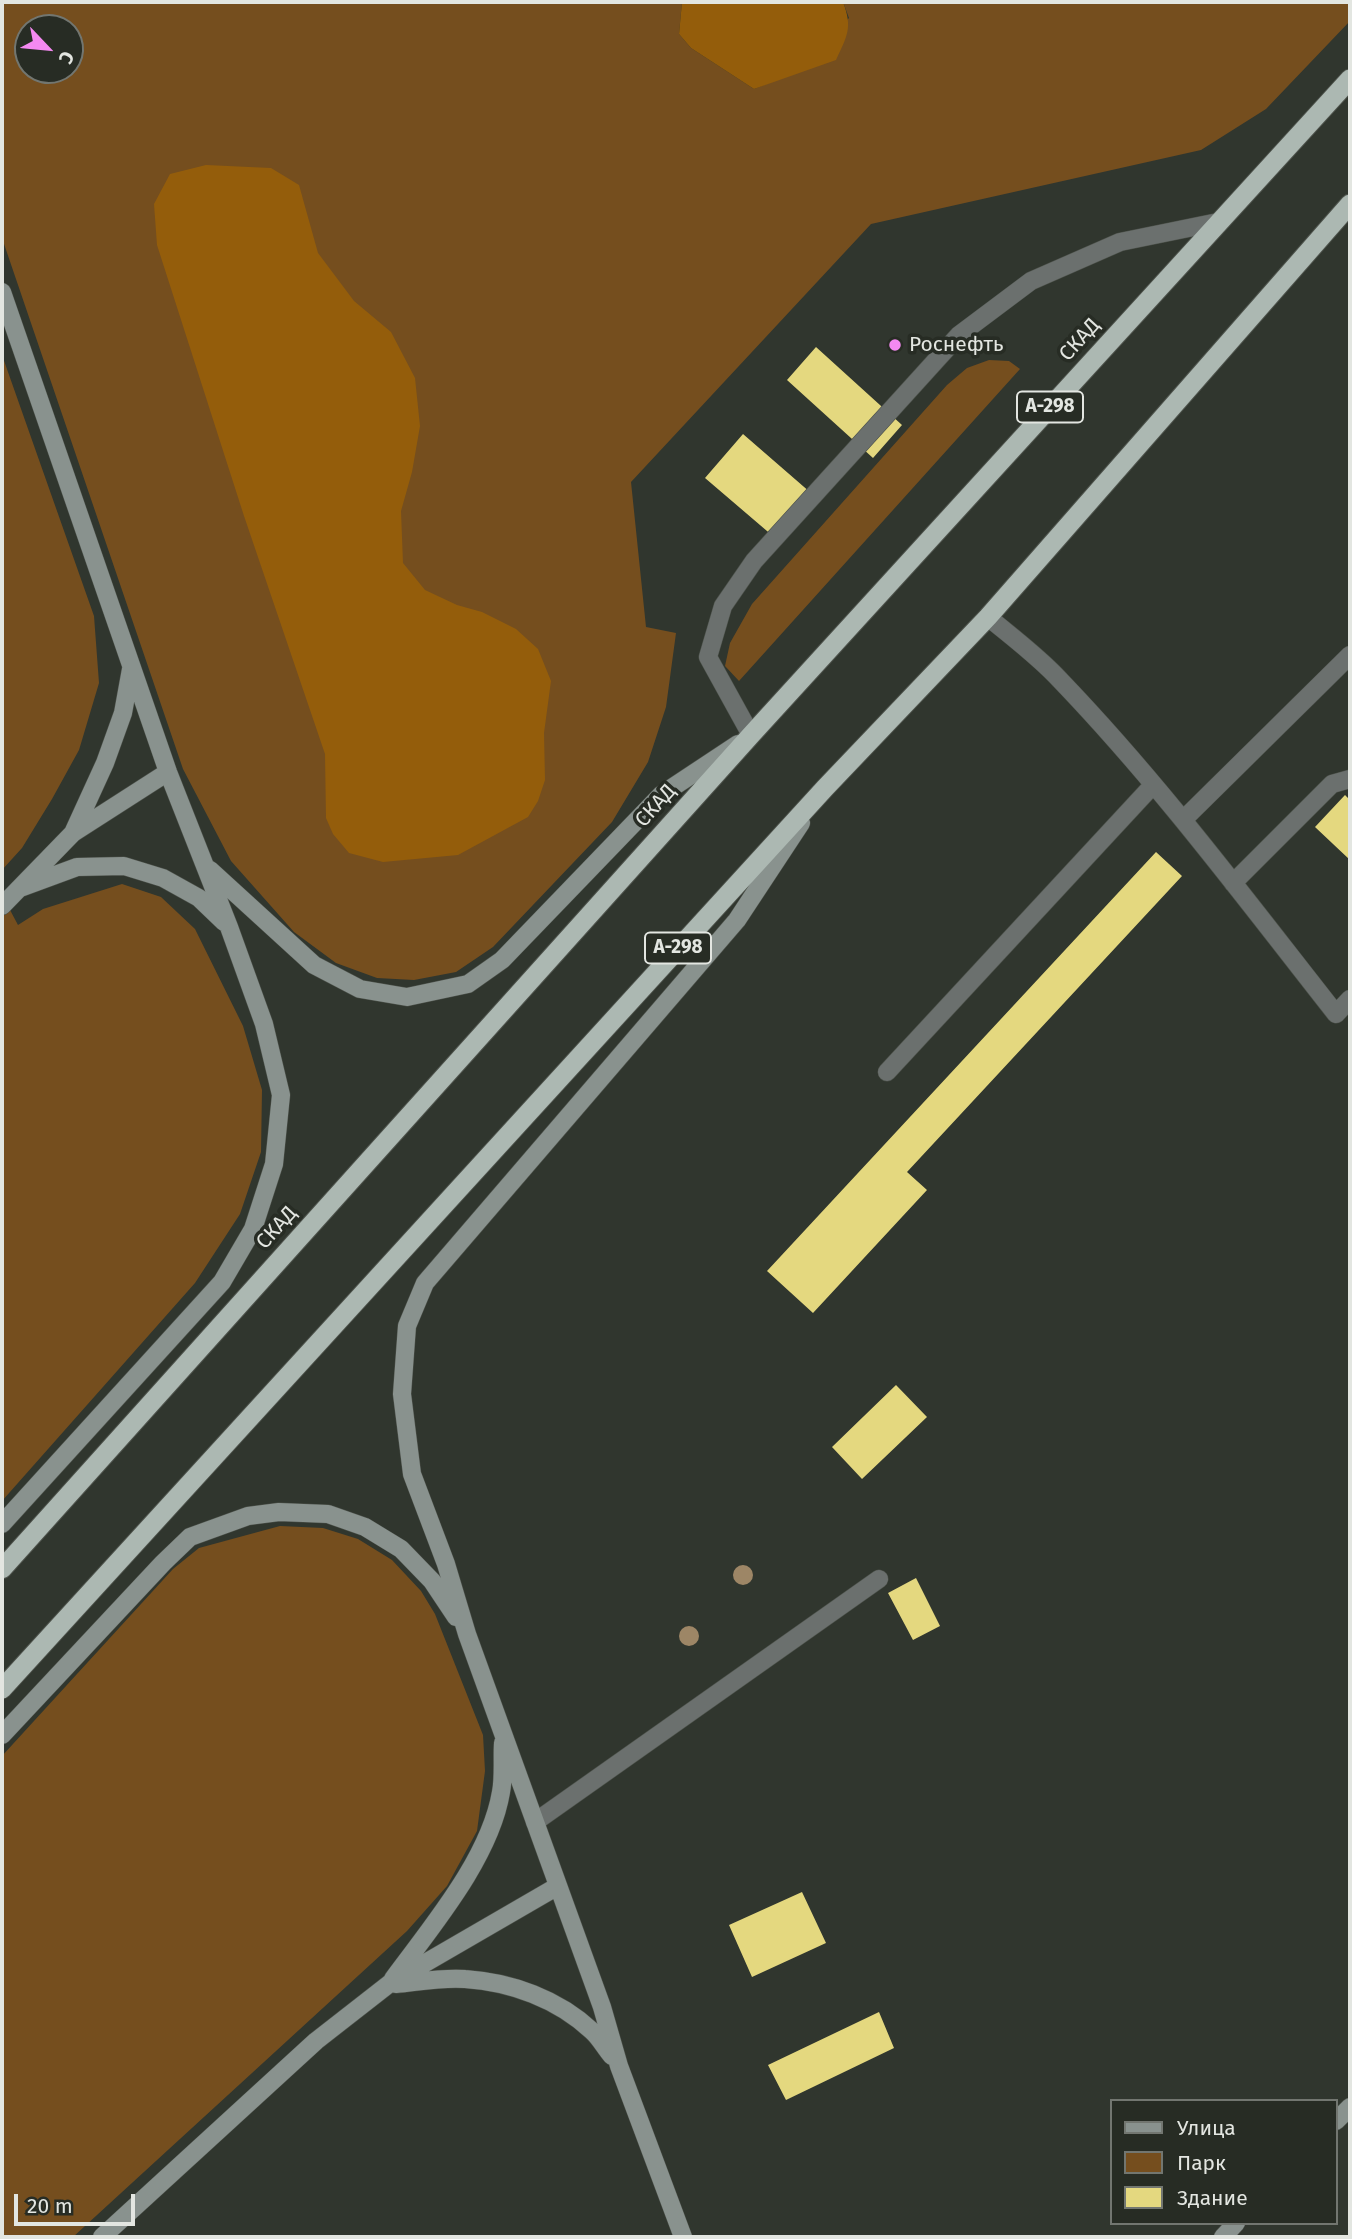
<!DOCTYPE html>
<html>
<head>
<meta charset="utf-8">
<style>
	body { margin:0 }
	#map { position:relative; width:1352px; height:2239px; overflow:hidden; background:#30362e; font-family:"Fira Sans",sans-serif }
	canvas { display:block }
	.frame { position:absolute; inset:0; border:4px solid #e3e6e1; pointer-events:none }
	.legend { position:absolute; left:1110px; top:2099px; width:228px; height:126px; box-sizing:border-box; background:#272c24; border:2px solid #727670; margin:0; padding:9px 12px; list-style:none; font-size:21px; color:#e3e6e1 }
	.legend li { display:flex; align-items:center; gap:14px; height:35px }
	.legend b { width:35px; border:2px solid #727670 }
	.north { position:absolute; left:14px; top:14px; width:70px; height:70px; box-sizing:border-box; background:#272c24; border:2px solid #727670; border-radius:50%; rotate:116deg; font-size:19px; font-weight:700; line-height:28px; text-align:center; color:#e3e6e1 }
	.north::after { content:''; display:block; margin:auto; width:24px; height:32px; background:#f489f1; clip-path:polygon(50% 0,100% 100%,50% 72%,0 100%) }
	.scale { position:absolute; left:14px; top:2194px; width:121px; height:32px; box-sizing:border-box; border:4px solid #e3e6e1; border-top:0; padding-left:9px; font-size:21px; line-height:24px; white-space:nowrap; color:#e3e6e1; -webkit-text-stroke:5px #272c24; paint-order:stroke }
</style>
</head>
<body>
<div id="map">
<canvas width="1352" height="2239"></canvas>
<div class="frame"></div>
<ul class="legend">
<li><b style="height:9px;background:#89928e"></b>Улица</li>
<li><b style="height:19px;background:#754e1e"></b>Парк</li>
<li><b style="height:19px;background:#e4d87f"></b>Здание</li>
</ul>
<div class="north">С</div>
<div class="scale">20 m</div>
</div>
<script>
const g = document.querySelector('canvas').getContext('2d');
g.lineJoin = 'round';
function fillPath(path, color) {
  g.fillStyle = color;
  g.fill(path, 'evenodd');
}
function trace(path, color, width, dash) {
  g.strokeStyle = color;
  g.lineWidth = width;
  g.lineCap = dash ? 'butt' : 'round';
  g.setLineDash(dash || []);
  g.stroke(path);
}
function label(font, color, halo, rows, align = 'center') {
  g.font = font + ' "Fira Sans",sans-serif';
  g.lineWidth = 7;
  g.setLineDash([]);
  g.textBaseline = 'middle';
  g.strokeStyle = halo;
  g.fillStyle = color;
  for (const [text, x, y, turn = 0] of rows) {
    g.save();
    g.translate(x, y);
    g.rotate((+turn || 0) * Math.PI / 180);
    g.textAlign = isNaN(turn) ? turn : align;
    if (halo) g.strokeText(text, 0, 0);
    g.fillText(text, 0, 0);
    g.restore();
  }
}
const green = new Path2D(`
	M2 2H682L679 34 691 48 754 89 793 73 849 18 843 2H1350V21L1266 109 1201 150 871 224 631 482 646 627 676 633 666 707 648 762 612 822 493 947 456 972 414 980 377 978 336 963 294 932 231 861 183 769 2 238ZM28 28H70V70H28Z
	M2 355 94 616 99 683 79 750 52 799 22 848 2 870Z
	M989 360 1009 361 1020 369 739 681 725 666 730 643 752 604 947 385 967 368Z
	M122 884 161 897 195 929 243 1026 262 1090 261 1152 240 1214 195 1283 2 1501V895L18 925 43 909Z
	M280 1526 323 1528 358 1539 392 1560 421 1591 435 1614 483 1735 485 1771 477 1831 447 1886 407 1931 73 2237H2V1756L173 1569 199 1548Z`);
const forest = new Path2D(`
	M682 2H843C853 28 847 36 836 60L754 89 691 48 679 34Z
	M206 165 271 168 299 185 318 253 354 301 391 332 415 378 420 426 412 472 401 511 403 563 425 590 457 605 482 612 516 629 538 649 551 681 544 733 545 780 538 801 528 817 458 855 383 862 349 853 333 834 326 818 325 754 244 516 157 245 154 204 170 174Z`);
const building = new Path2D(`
	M816 347 902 425 873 458 787 380Z
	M743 434 811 493 774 537 705 478Z
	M1345 795 1350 800V860L1315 827Z
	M1156 852 1182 876 907 1172 927 1190 813 1313 767 1271Z
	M896 1385 927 1417 862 1479 832 1447Z
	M916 1578 940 1626 913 1640 888 1593Z
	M802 1892 826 1943 752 1977 729 1925Z
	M879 2012 894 2048 786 2100 768 2065Z`);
const service = new Path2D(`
	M988 617C1012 637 1039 657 1060 680 1160 784 1247 901 1336 1014L1350 999
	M751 735 708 657 723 606 754 561 959 335 1031 281 1120 242 1218 222
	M1183 820 1350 655
	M1233 883 1332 784 1350 779
	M887 1072 1153 785
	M535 1822 879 1579`);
const secondary = new Path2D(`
	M2 292 168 772 229 927 264 1024 281 1095 274 1164 253 1229 222 1282 2 1524
	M73 833 105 763 123 713 131 669
	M210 870 314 965 360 989 407 997 468 984 502 960 661 795 738 744
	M20 888 77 867 124 866 163 878 199 898 224 922
	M2 906 73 833 168 772
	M2 1735 163 1563 190 1537 248 1516 279 1512 328 1514 365 1527 401 1549 432 1581 456 1617
	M393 1979C432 1926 490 1858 501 1792 504 1777 502 1759 503 1743
	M396 1984C418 1982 443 1977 465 1979 511 1982 558 1999 592 2031 600 2038 605 2048 612 2056
	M1336 2121 1350 2107
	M102 2237 316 2041 389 1984 558 1886
	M683 2237 619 2066 602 2007 467 1634 446 1564 412 1474 402 1394 407 1326 425 1283 737 920 801 823
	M1223 2237 1236 2223`);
const trunk = new Path2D(`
	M2 1569 751 735 1350 79
	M2 1689 825 788 988 617 1350 204`);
const trees = [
	[743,1575],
	[689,1636]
];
const markers = [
	[895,345,7,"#f489f1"]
];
const shields = [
	[1050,407,66],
	[678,948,66]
];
const shieldNames = [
	["А-298",1050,407],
	["А-298",678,948]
];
const streetNames = [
	["СКАД",1080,340,-48],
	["СКАД",656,806,-48],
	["СКАД",277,1228,-48]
];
const poiNames = [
	["Роснефть",909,345]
];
fillPath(green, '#754e1e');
fillPath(forest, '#945d0b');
fillPath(building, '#e4d87f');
trace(service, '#4d524b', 19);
trace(secondary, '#4d524b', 19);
trace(trunk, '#4d524b', 21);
trace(service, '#6b706e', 18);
trace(secondary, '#89928e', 18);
trace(trunk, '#acb8b2', 19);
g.fillStyle = '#9d8666';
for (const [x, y] of trees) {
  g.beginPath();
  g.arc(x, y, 10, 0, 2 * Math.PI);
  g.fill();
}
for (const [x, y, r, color] of markers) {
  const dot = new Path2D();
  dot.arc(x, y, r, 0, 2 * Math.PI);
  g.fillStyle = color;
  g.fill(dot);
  trace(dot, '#272c24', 2.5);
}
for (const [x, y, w] of shields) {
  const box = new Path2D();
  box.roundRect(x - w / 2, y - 15.5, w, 31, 5);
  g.fillStyle = '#272c24';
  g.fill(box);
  trace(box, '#e3e6e1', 2);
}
label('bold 19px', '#e3e6e1', null, shieldNames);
label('21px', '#e3e6e1', '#272c24', streetNames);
label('21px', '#e3e6e1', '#272c24', poiNames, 'left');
</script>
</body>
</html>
